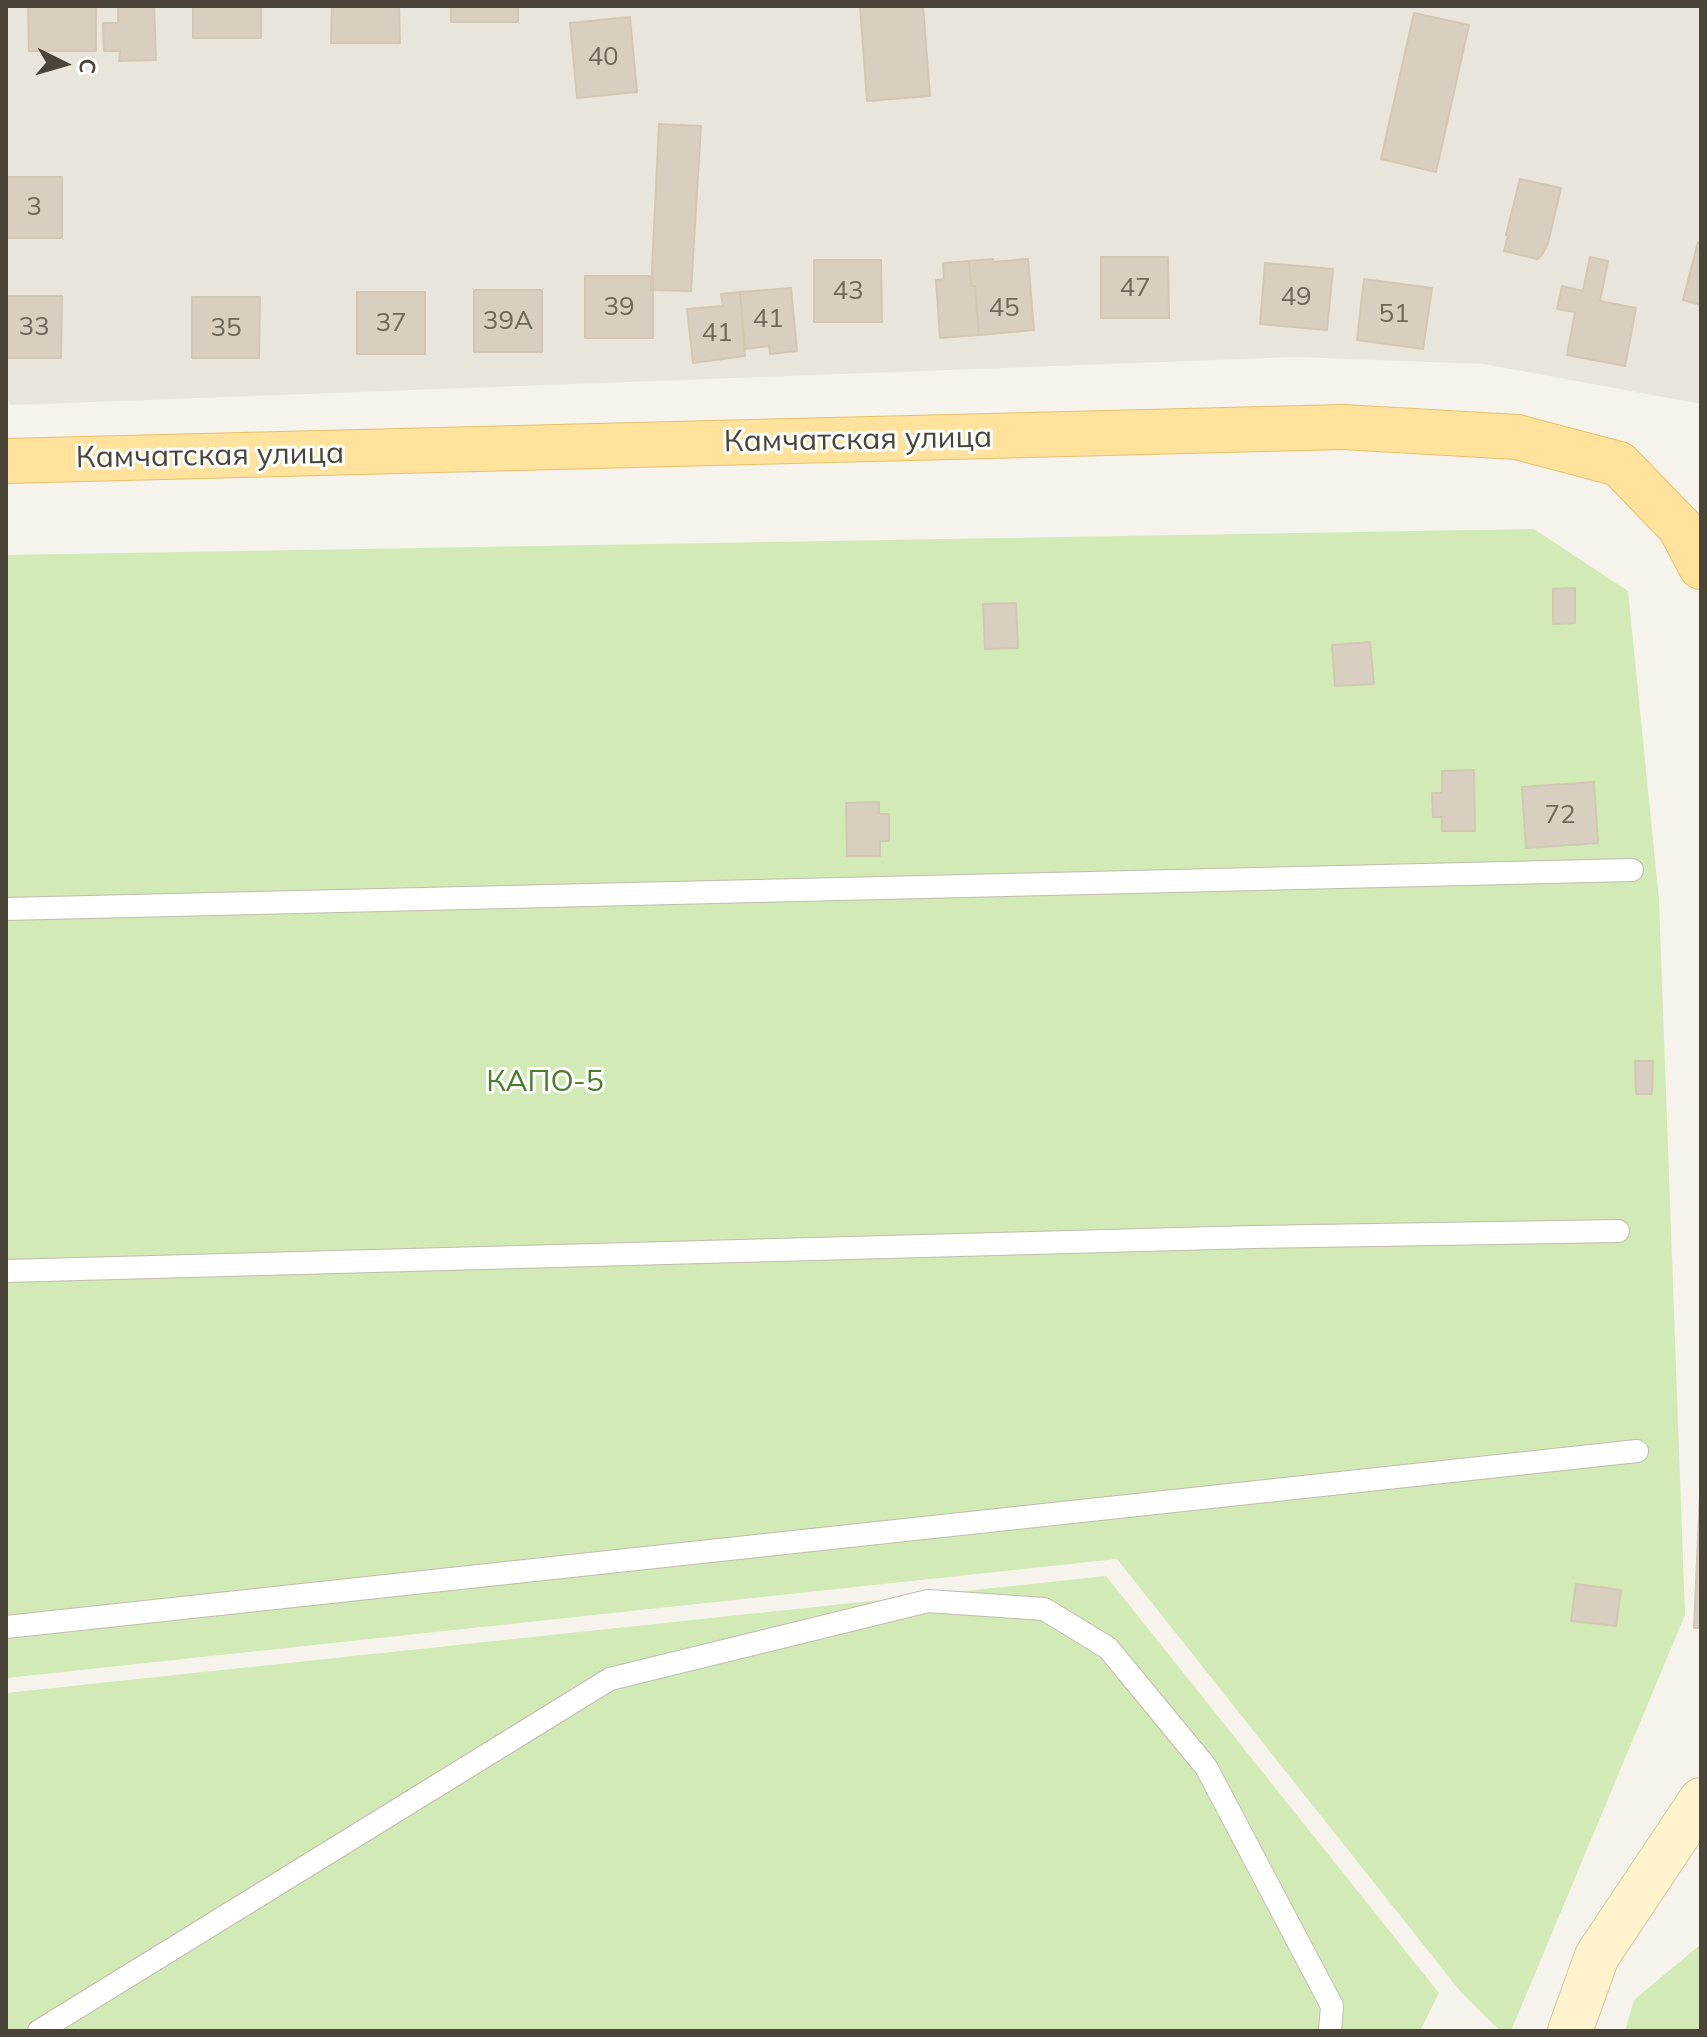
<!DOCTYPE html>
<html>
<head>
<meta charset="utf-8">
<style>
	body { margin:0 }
	#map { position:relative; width:1707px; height:2037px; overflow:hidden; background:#f6f3ec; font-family:Mulish,sans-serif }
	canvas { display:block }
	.frame { position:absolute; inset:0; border:8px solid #4b4439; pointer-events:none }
	.north { position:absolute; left:24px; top:24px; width:80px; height:80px; -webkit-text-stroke:6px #fff; paint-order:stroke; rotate:95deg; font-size:22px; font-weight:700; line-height:32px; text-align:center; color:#4b4439 }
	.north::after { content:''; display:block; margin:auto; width:28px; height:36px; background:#4b4439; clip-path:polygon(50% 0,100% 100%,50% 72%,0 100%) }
</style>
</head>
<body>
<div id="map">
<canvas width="1707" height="2037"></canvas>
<div class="frame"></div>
<div class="north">С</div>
</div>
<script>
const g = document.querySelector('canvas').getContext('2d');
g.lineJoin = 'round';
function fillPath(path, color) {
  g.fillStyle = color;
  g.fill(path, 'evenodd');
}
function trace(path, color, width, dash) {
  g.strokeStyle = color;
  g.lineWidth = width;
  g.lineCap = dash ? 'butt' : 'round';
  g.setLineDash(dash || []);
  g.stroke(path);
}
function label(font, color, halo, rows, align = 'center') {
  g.font = font + ' Mulish,sans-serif';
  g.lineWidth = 6;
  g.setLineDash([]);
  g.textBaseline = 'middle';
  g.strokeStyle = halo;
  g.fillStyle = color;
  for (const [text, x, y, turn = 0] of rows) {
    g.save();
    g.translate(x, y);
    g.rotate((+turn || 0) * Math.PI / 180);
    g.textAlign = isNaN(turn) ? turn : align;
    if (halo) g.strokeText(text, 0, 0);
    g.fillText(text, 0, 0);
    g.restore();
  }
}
const residential = new Path2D(`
	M6 6H1701V404L1484 364 1296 357 12 405 6 399Z`);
const green = new Path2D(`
	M1534 529 1628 591 1659 900 1685 1615 1511 2031H1500L1460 1991 1117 1559 6 1678V555Z
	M1106 1576 1439 1993 1420 2031H6V1693Z
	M1701 1944V2031H1625L1634 2000Z`);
const building = new Path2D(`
	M28 6H96V51H29Z
	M118 6H154L156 60 119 61 120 51H104L103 23H118Z
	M193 6H261V38H193Z
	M332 6H399L400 43H331Z
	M451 6H518V22H451Z
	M860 6H923L930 96 867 101Z
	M1414 13 1469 25 1436 172 1381 159Z
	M630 17 637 92 577 98 570 23Z
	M659 124 701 126 691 291 651 290Z
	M6 177H62V238H6Z
	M1520 179 1561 188 1548 243 1542 255 1537 259 1504 251 1508 235H1506Z
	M1698 242 1701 243V305L1683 300Z
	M1101 257H1168L1169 318H1101Z
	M1590 257 1608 261 1600 301 1636 308 1625 366 1567 355 1575 312 1557 309 1562 286 1583 291Z
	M993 259V262L1028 259 1034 330 979 335 975 286H971L969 261Z
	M814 260H881L882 322H814Z
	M969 261 971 286H975L979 335 940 338 936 280 944 279 943 263Z
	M1265 263 1333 269 1327 330 1260 324Z
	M585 276H653V338H585Z
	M1364 279 1432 288 1423 349 1357 340Z
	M791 288 797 351 770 354 769 346 745 349 740 292Z
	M474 290H542V352H474Z
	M357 292H425V354H357Z
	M740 292 745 356 693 363 687 309 723 306 721 294Z
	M6 296H62L61 358H6Z
	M192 297H260L259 358H192Z
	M1575 588V623L1553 624V589Z
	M1016 603 1018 648 985 649 983 604Z
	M1370 642 1374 684 1335 686 1332 645Z
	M1474 770 1475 831H1442V817H1433L1432 793H1442V771Z
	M1594 782 1598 843 1526 848 1522 787Z
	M879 802V814H889V841H880V856H847L846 803Z
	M1635 1061H1653L1652 1094H1636Z
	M1701 1470V1628H1694Z
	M1576 1584 1621 1590 1616 1626 1571 1621Z`);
const lane = new Path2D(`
	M6 909 1632 870
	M6 1271 1253 1237 1618 1231
	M6 1627 1637 1451
	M39 2031 610 1679 928 1601 1044 1609 1108 1648 1206 1767 1332 2006 1330 2031`);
const secondary = new Path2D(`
	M1570 2031 1597 1956 1701 1800`);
const primary = new Path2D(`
	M6 461 1343 427 1517 437 1619 464 1680 527 1701 567`);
const numberNames = [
	["40",603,57],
	["3",34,207],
	["47",1135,288],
	["43",848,291],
	["49",1296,297],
	["39",619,307],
	["45",1004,308],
	["51",1394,314],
	["41",768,319],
	["39А",508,321],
	["37",391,323],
	["33",34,327],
	["35",226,328],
	["41",717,333],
	["72",1560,815]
];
const streetNames = [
	["Камчатская улица",858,440,-1],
	["Камчатская улица",210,456,-1]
];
const parkNames = [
	["КАПО-5",545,1082]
];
fillPath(residential, '#eae5da');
fillPath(green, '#d2eab5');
fillPath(building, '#d8cfc1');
trace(building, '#d3c7b4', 2);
trace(lane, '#c2bbae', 24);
trace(secondary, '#d6c79b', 46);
trace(primary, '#e6c16a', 46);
trace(lane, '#fff', 22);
trace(secondary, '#fff3cd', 44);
trace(primary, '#ffe39c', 44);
label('26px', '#6e675b', null, numberNames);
label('30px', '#4b4439', '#fff', streetNames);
label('30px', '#4a7f2a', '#fff', parkNames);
</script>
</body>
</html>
